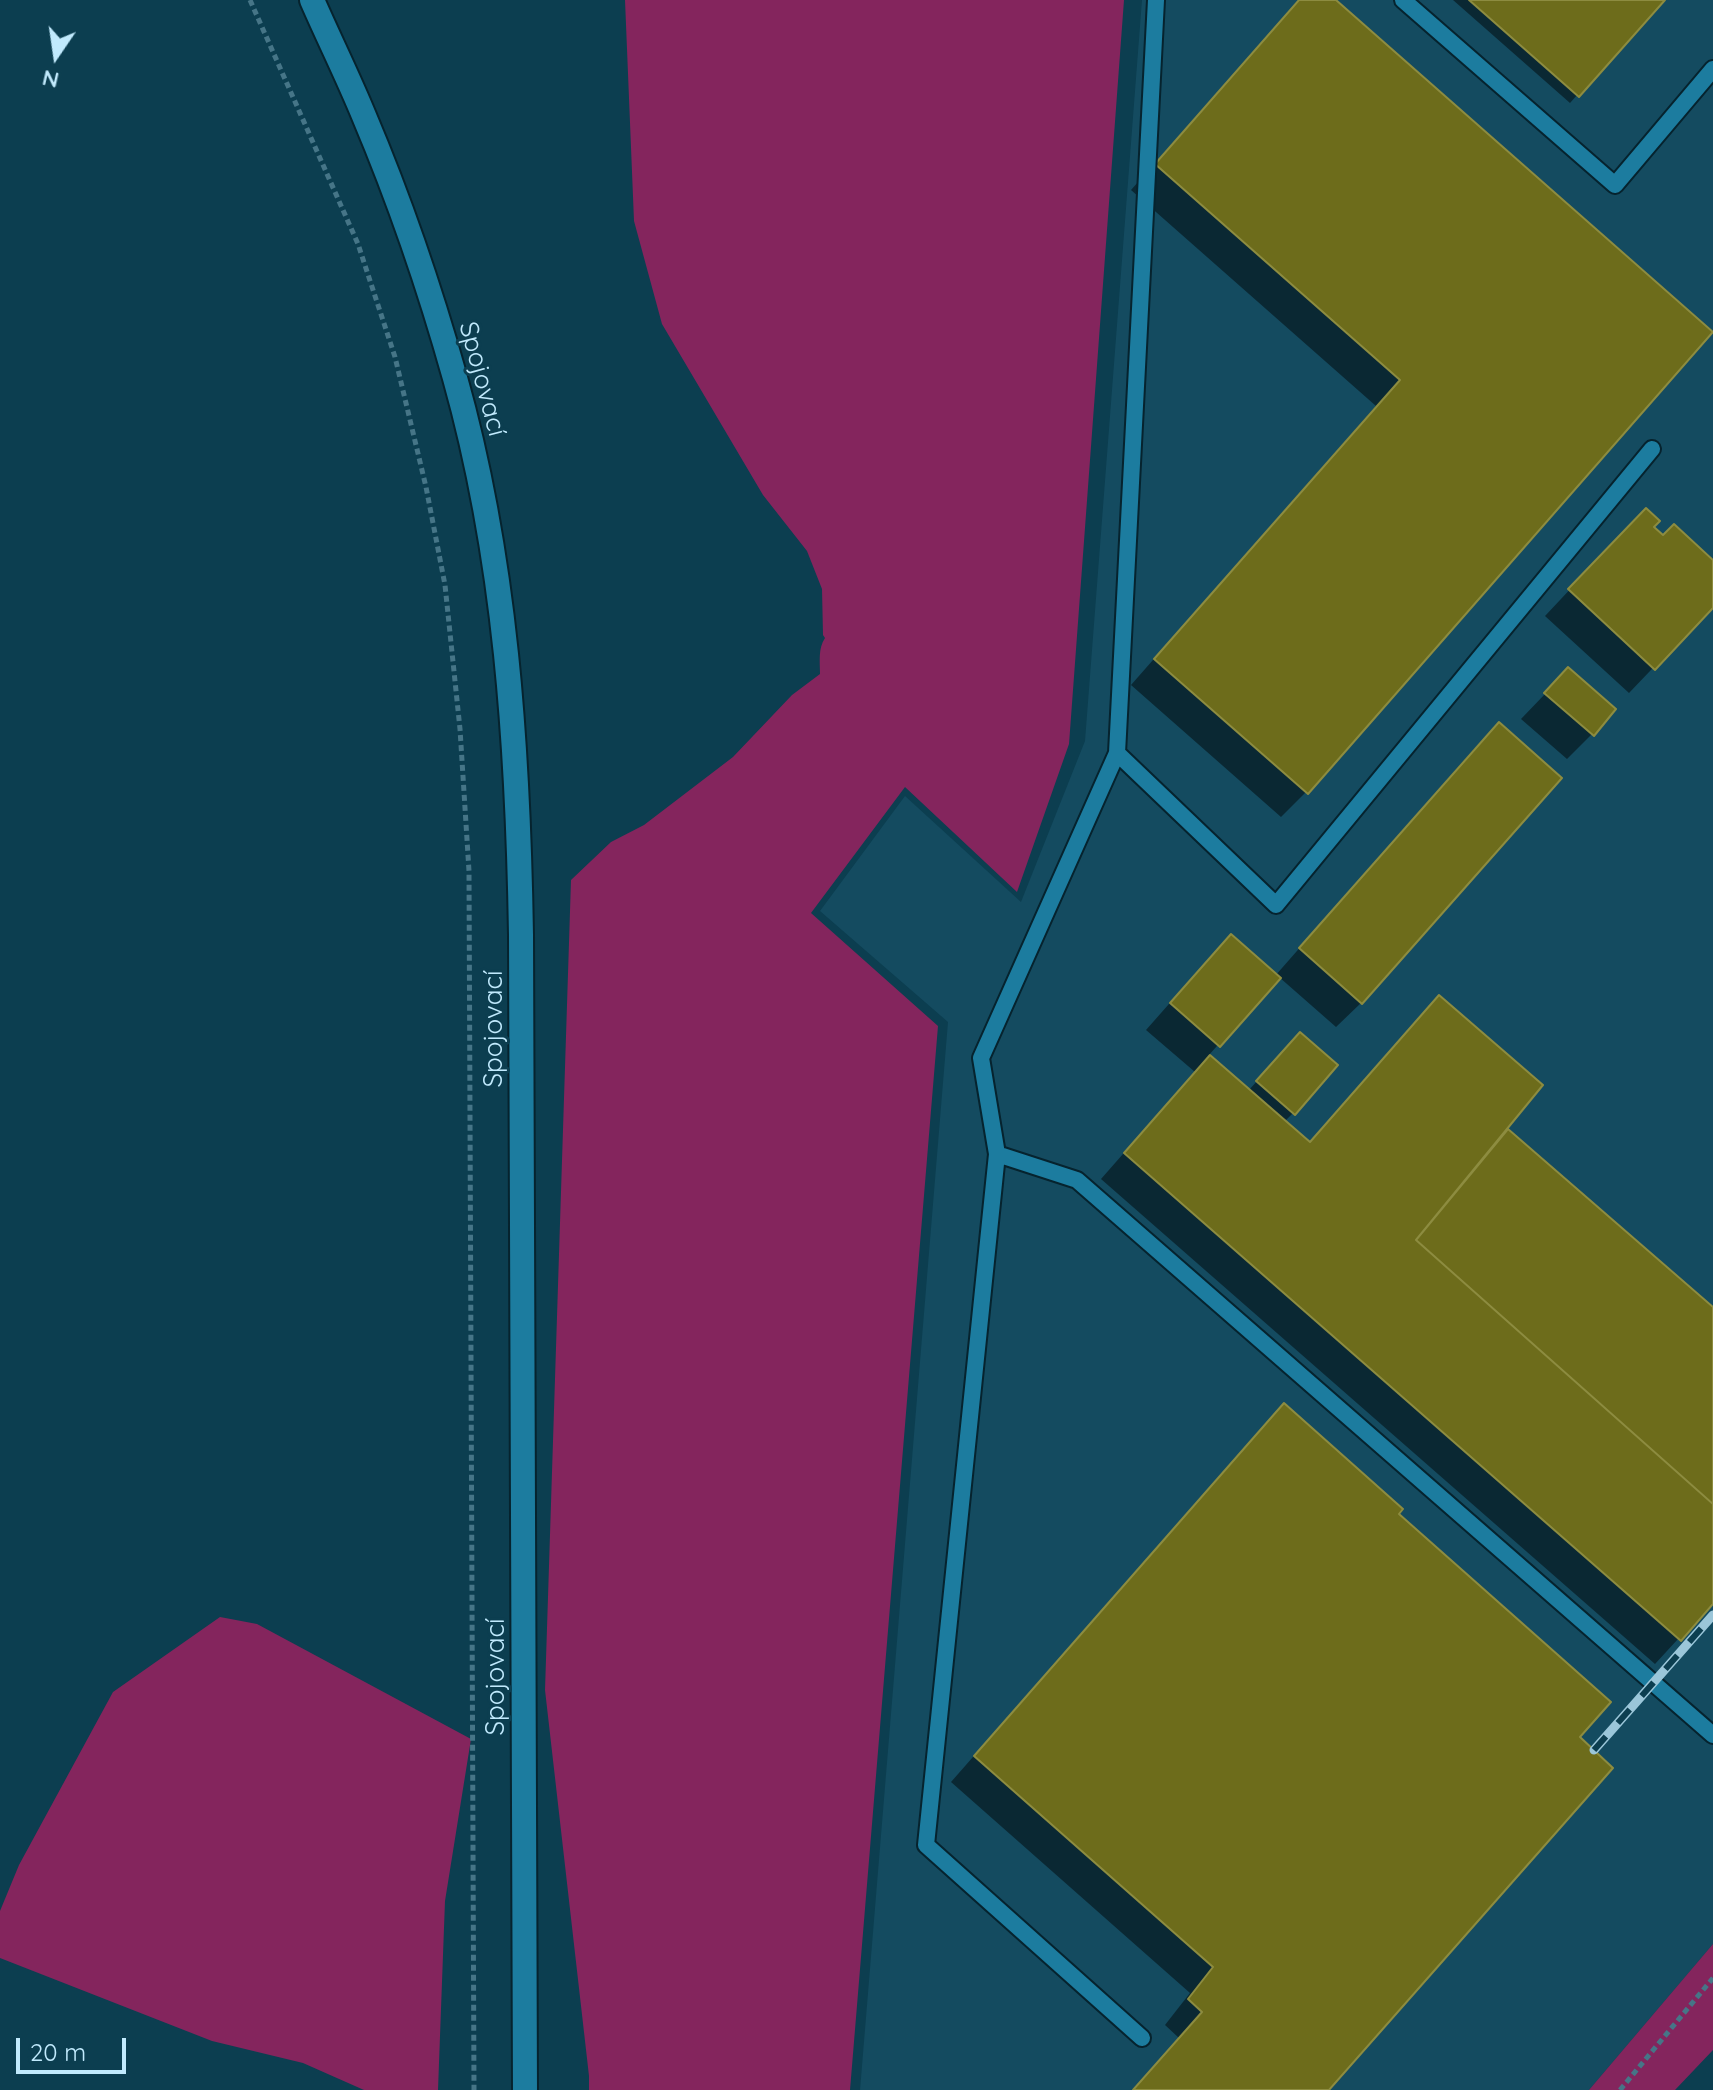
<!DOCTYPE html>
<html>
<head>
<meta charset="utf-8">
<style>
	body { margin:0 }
	#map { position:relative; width:1713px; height:2090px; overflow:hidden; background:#0c3e50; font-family:Quicksand,sans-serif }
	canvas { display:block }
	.north { position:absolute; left:16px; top:16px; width:80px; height:80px; -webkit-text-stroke:6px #0c3e50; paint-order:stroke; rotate:193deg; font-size:22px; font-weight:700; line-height:32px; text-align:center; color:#c1eafd }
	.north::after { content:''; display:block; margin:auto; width:28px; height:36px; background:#c1eafd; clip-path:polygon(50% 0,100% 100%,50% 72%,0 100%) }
	.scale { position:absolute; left:16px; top:2038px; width:110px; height:36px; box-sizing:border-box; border:4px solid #c1eafd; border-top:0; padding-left:10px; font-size:24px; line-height:28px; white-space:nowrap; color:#c1eafd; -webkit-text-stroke:6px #0c3e50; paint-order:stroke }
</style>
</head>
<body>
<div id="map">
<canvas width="1713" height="2090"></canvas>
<div class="north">N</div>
<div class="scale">20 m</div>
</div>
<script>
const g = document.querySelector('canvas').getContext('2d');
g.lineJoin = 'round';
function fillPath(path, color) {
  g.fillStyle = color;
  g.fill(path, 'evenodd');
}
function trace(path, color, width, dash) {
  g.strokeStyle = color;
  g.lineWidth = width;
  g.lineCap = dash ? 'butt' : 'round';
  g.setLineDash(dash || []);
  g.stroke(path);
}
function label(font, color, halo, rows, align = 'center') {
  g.font = font + ' Quicksand,sans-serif';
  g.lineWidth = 6;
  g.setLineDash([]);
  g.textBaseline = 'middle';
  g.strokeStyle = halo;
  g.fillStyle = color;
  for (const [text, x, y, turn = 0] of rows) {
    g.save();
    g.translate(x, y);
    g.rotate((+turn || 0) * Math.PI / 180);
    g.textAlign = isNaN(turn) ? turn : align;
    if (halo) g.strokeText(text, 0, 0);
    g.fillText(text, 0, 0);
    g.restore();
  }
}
const built = new Path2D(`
	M1142 0H1713V1944L1589 2090H860L948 1022 820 911 905 796 1021 902 1085 741Z`);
const green = new Path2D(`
	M625 0H1124L1069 744 1017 892 905 787 811 913 938 1026 850 2090H589V2076L545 1690 571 880 611 842 644 825 733 757 792 695 820 674C820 662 818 648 825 638L823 635 822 589 807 551 763 495 662 324 634 221Z
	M220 1617 257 1624 471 1739 445 1901 438 2090H364L303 2063 212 2041 0 1958V1911L19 1865 113 1692Z
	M1713 1944V2050L1675 2090H1589Z`);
const shadow = new Path2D(`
	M1299 0H1333L1711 333 1306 792 1281 817 1131 685 1376 406 1131 190Z
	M1453 0H1662L1570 103Z
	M1651 527 1663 538 1713 562V605L1629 693 1545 616 1621 535Z
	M1568 670 1592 734 1567 759 1521 719Z
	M1499 725 1361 1003 1336 1027 1279 977 1208 1056 1248 1091 1300 1034 1293 1113 1284 1122 1309 1144 1414 1023 1439 998 1494 1142 1713 1310V1601L1655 1664 1101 1179 1195 1072 1146 1030 1206 962 1231 937 1275 976 1474 749Z
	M1284 1406 1396 1514 1578 1737 1326 2090H1133L1179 2038 1165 2025 1190 1993 951 1782 1259 1431Z`);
const building = new Path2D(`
	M1299 0H1336L1713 332 1308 794 1154 659 1400 380 1155 164Z
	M1469 0H1665L1579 97Z
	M1646 508 1660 521 1654 527 1663 535 1674 524 1713 560V608L1655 670 1568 589Z
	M1568 667 1616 709 1594 736 1544 693Z
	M1499 722 1562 778 1362 1004 1299 948Z
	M1231 934 1281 978 1220 1047 1170 1003Z
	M1439 995 1543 1085 1416 1240 1713 1504V1604L1681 1641 1124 1153 1210 1055 1310 1142Z
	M1300 1032 1338 1065 1295 1115 1256 1081Z
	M1508 1129 1713 1307V1504L1416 1240Z
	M1284 1403 1403 1509 1399 1514 1611 1702 1580 1737 1613 1768 1329 2090H1133L1202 2012 1188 1999 1213 1967 974 1756Z`);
const path = new Path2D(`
	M250 0 358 244 395 357 426 487 445 585 460 729 469 871 474 2090
	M1620 2090 1713 1978`);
const lane = new Path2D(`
	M1403 0 1615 185 1713 69
	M1117 753 1156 0
	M997 1154 981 1058 1117 753 1276 905 1652 449
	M1142 2038 926 1845 997 1154 1077 1180 1713 1735`);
const street = new Path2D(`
	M312 0C329 39 348 77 364 116 400 201 430 289 455 378 506 559 518 748 521 935L525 2090`);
const rail = new Path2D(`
	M1594 1750 1713 1615`);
const streetNames = [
	["Spojovací",482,379,75],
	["Spojovací",494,1029,-90],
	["Spojovací",496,1677,-90]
];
fillPath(built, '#144b60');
fillPath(green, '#84255d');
fillPath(shadow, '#0007');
fillPath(building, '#6d6c1b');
trace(building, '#8d8c40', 2);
trace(lane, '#06232e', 20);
trace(street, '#06232e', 28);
trace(path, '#467587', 5, [6, 4]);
trace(lane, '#1c7c9f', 16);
trace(street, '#1c7c9f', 24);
trace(rail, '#9bc6d9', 9);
trace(rail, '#0c3e50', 6, [18]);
label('26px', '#c1eafd', '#0c3e50', streetNames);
</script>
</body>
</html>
